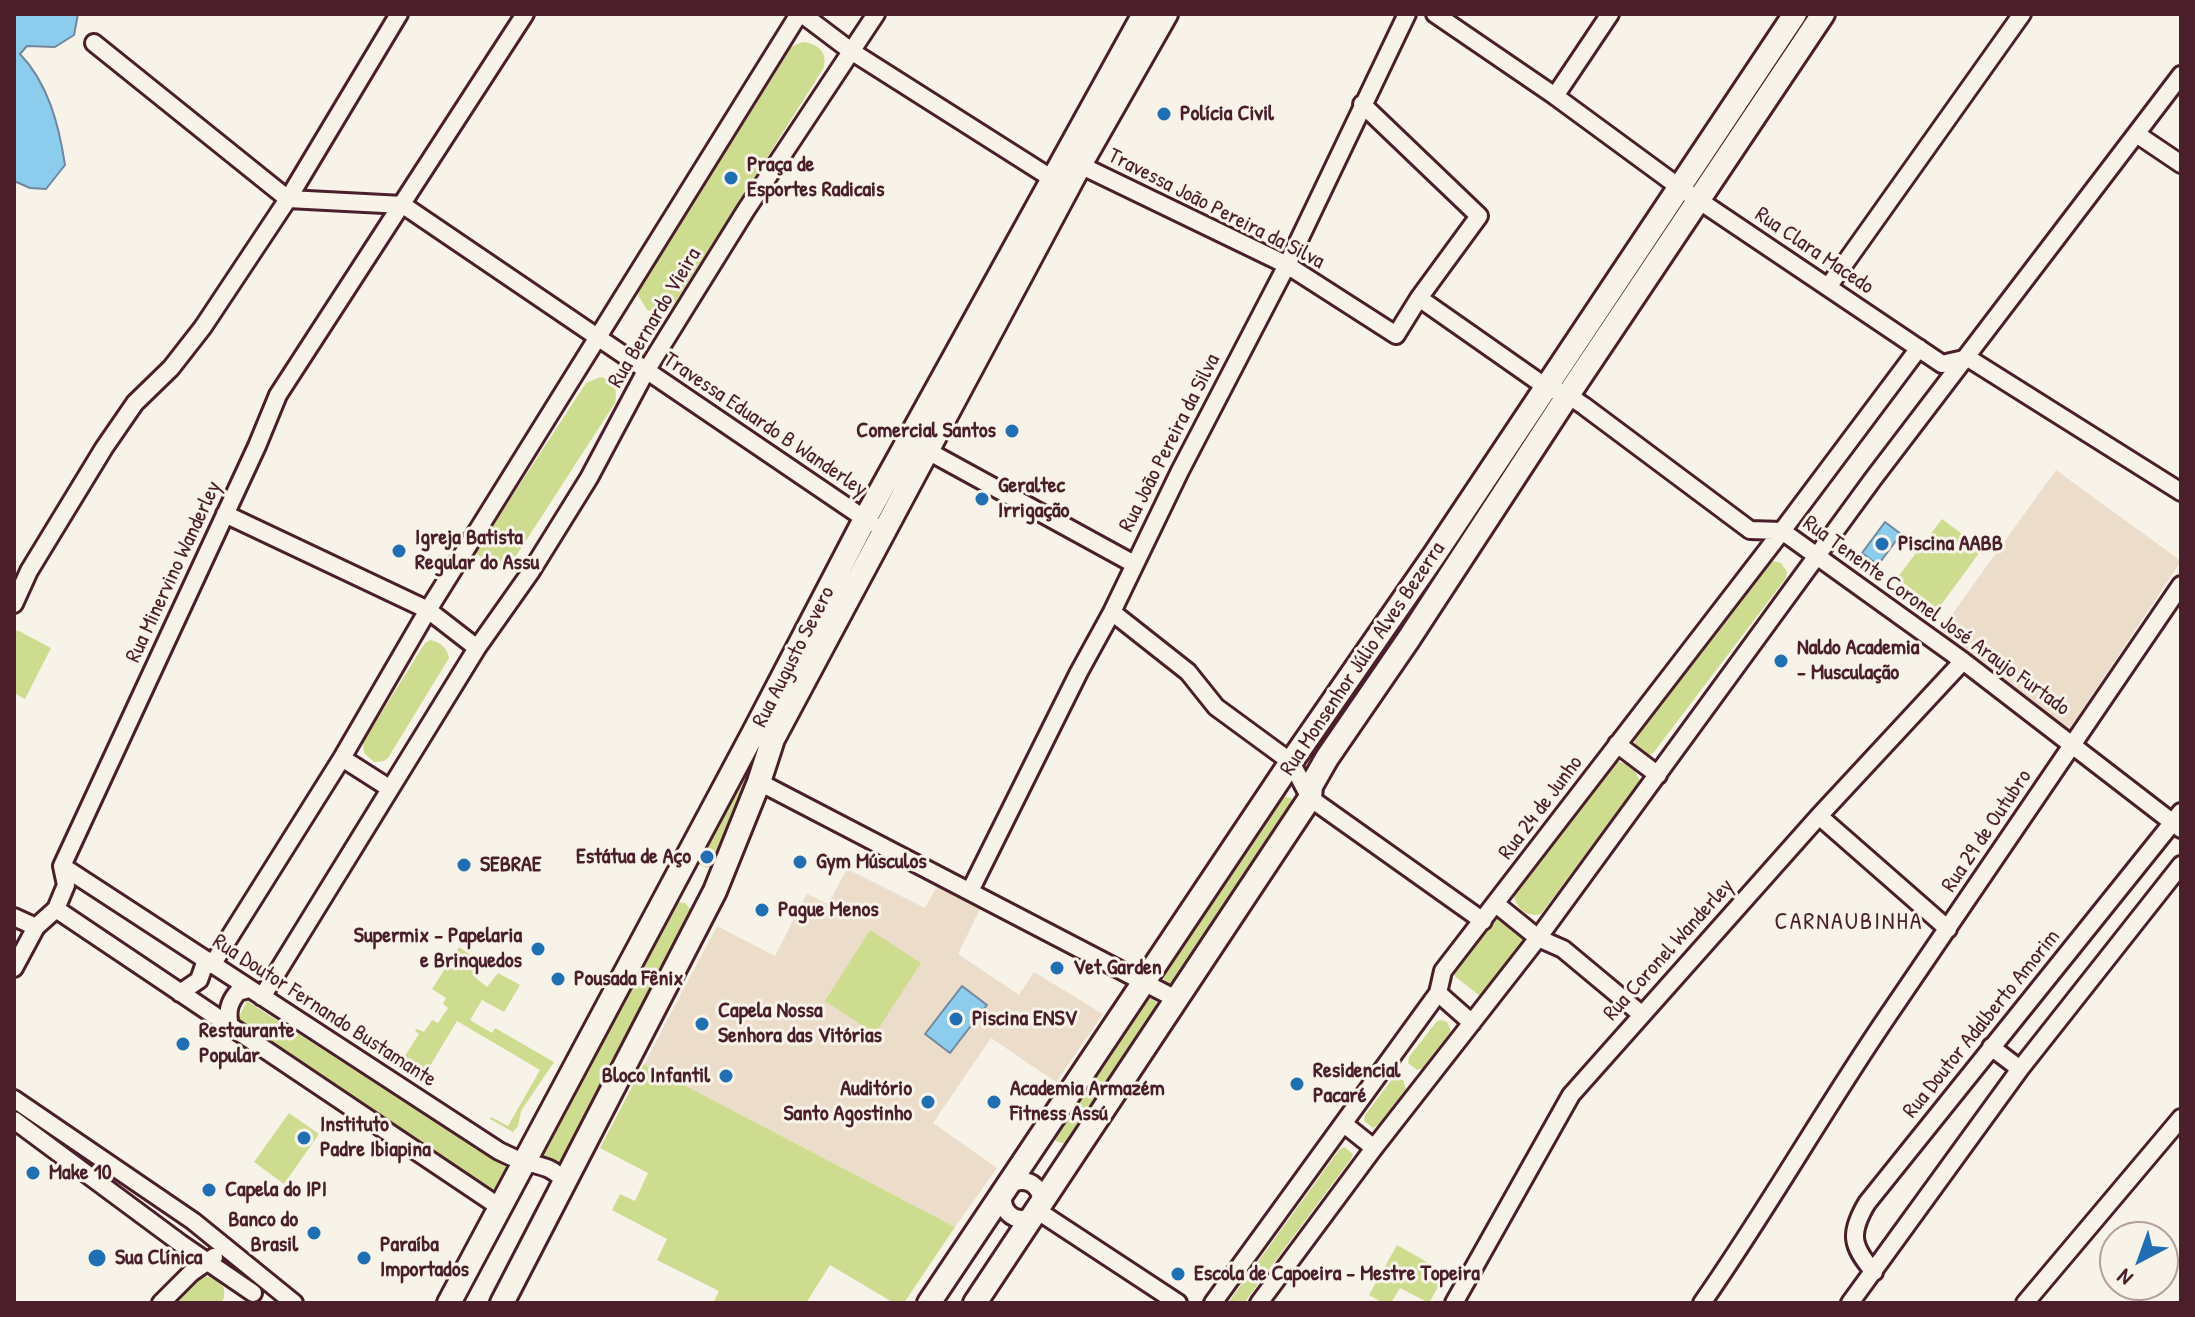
<!DOCTYPE html>
<html>
<head>
<meta charset="utf-8">
<style>
	body { margin:0 }
	#map { position:relative; width:2195px; height:1317px; overflow:hidden; background:#f7f3e8; font-family:"Patrick Hand",sans-serif }
	canvas { display:block }
	.frame { position:absolute; inset:0; border:16px solid #4a1f2b; pointer-events:none }
	.north { position:absolute; left:2099px; top:1221px; width:80px; height:80px; box-sizing:border-box; background:#f7f3e8; border:2px solid #b29e9c; border-radius:50%; rotate:221deg; font-size:22px; font-weight:700; line-height:32px; text-align:center; color:#4a1f2b }
	.north::after { content:''; display:block; margin:auto; width:28px; height:36px; background:#1f6fb2; clip-path:polygon(50% 0,100% 100%,50% 72%,0 100%) }
</style>
</head>
<body>
<div id="map">
<canvas width="2195" height="1317"></canvas>
<div class="frame"></div>
<div class="north">N</div>
</div>
<script>
const g = document.querySelector('canvas').getContext('2d');
g.lineJoin = 'round';
function fillPath(path, color) {
  g.fillStyle = color;
  g.fill(path, 'evenodd');
}
function trace(path, color, width, dash) {
  g.strokeStyle = color;
  g.lineWidth = width;
  g.lineCap = dash ? 'butt' : 'round';
  g.setLineDash(dash || []);
  g.stroke(path);
}
function label(font, color, halo, rows, align = 'center') {
  g.font = font + ' "Patrick Hand",sans-serif';
  g.lineWidth = 6;
  g.setLineDash([]);
  g.textBaseline = 'middle';
  g.strokeStyle = halo;
  g.fillStyle = color;
  for (const [text, x, y, turn = 0] of rows) {
    g.save();
    g.translate(x, y);
    g.rotate((+turn || 0) * Math.PI / 180);
    g.textAlign = isNaN(turn) ? turn : align;
    if (halo) g.strokeText(text, 0, 0);
    g.fillText(text, 0, 0);
    g.restore();
  }
}
const built = new Path2D(`
	M2056 470 2181 561 2069 730 1940 631Z
	M847 869 925 908 937 886 980 909 958 954 1019 995 1034 972 1103 1014 1056 1082 991 1038 933 1123 997 1168 955 1227 644 1064 717 926 775 956 807 894 828 904Z`);
const green = new Path2D(`
	M802 42C818 43 829 53 823 69L671 309 664 313 647 310 638 295 640 287 791 47Z
	M600 377C615 379 618 390 615 403L505 573 475 553 586 383Z
	M1547 405 1550 413 1321 746 1317 740Z
	M1942 519 1982 549 1938 609 1897 578Z
	M867 535 869 538 750 770 710 866 707 868 696 863Z
	M1773 561 1781 563 1787 572 1786 578 1654 752 1650 755 1640 752 1635 745V737L1767 564Z
	M17 630 51 648 25 699 14 693V635Z
	M430 640C440 642 447 647 449 658L388 758 384 761 374 762 364 753 363 742 425 643Z
	M1616 761 1632 765 1640 781 1541 914C1528 918 1516 909 1514 896Z
	M1280 796 1291 798 1294 806 1176 982 1173 984 1165 982 1162 973Z
	M676 902 685 903 693 912 559 1170 548 1160 540 1158 672 905Z
	M1497 918 1524 939 1480 996 1452 974Z
	M870 930 921 963 875 1034 825 1001Z
	M459 947 485 964 476 978 487 987 498 973 520 985 504 1012 482 1000 470 1020 492 1033 495 1028 554 1062 521 1111 518 1126 513 1132 490 1119 491 1117 508 1126 540 1070 457 1021 424 1076 401 1062 419 1034 415 1031 417 1029 424 1032 432 1020 438 1023 448 1008 443 1004 446 998 432 989Z
	M1151 998 1160 1005 1069 1143 1065 1144 1056 1141 1052 1135 1145 999Z
	M247 1001 506 1167C508 1178 501 1186 491 1190L237 1021Z
	M1442 1020 1447 1022 1451 1031 1423 1068 1417 1070 1408 1063 1409 1057 1437 1021Z
	M644 1064 955 1227 904 1303H894L830 1265 806 1303H713L719 1291 657 1260 667 1239 612 1210 620 1194 635 1201 648 1173 600 1148Z
	M1393 1078 1403 1080 1406 1089 1378 1125 1373 1128 1364 1121 1365 1115Z
	M289 1113 319 1134 284 1184 254 1162Z
	M1344 1147 1353 1154 1351 1159 1244 1303H1228L1339 1150Z
	M1397 1245 1446 1273 1429 1303 1400 1288 1391 1303H1383L1369 1295Z
	M204 1276 215 1278 224 1288V1298L221 1303H174Z`);
const water = new Path2D(`
	M14 14H78L74 35 55 47 27 46 20 54C48 83 59 125 65 165L46 189 30 188 14 181Z
	M1885 522 1901 534 1878 565 1862 553Z
	M962 986 987 1005 950 1053 925 1034Z`);
const street = new Path2D(`
	M802 14 851 51 1051 178
	M1435 14 1555 96 1679 187 1942 364 1968 358 2181 492
	M94 43 288 199
	M1555 96 1610 14
	M2138 135 2181 164
	M1080 165 1287 265 1396 335 1419 298 1479 216 1362 104
	M288 199 403 205
	M403 205 871 523
	M1828 287 2022 14
	M1419 298 1546 387 1568 395 1584 406 1750 530 1782 531 1963 661 2181 829
	M926 450 1134 564
	M225 514 428 610 477 648
	M14 604 29 571 104 448 135 403 171 368 203 327 288 199 399 14
	M1112 612 1188 672 1216 707 1291 762 1310 798 1483 921
	M1617 744 1658 775
	M342 758 389 788
	M759 782 1176 999
	M1819 816 1948 929
	M62 866 499 1151C507 1155 516 1159 524 1162 542 1166 553 1167 566 1183
	M970 891 1079 672 1112 612 1180 471 1287 265 1407 14
	M1496 904 1538 938 1563 949 1641 1014
	M56 909 501 1208
	M14 917 36 927
	M212 965 342 758 428 610 799 14
	M14 968 36 927 56 909 66 885 62 866 257 446 278 395 525 14
	M180 993 199 980 205 963 202 958
	M1438 993 1472 1023
	M262 997 477 648 530 573 589 478 646 371 746 210 876 14
	M230 1027C227 1013 228 1003 238 992L249 989
	M1991 1047 2020 1069
	M14 1099 193 1221 294 1303
	M14 1120 180 1243 253 1293
	M1344 1124 1374 1148
	M1003 1200a19 19 0 1 1 38 0a19 19 0 1 1-38 0Z
	M1038 1211 1178 1303
	M1874 1272C1851 1246 1849 1233 1867 1203L2181 812
	M161 1303 191 1273 214 1257
	M1213 1303 1438 993 1443 971 1782 531 1919 348
	M1259 1303 1374 1148 1538 938 1873 479 2181 75
	M1454 1303 1571 1095 1819 816 1963 661
	M1702 1303C1767 1210 1823 1111 1887 1017 1984 873 2082 729 2181 585
	M1850 1303 2020 1069 2181 865
	M2025 1303 2181 1118`);
const secondary = new Path2D(`
	M449 1303 754 732 865 519 1144 14
	M502 1303 715 891 759 782 773 739 1080 165 1166 14
	M929 1303 1291 762 1435 554 1795 14
	M975 1303 1310 798 1311 786 1327 758 1408 640 1568 395 1823 14`);
const markers = [
	[1164,114,8,"#1f6fb2"],
	[731,178,8,"#1f6fb2"],
	[1012,431,8,"#1f6fb2"],
	[982,499,8,"#1f6fb2"],
	[1882,544,8,"#1f6fb2"],
	[399,551,8,"#1f6fb2"],
	[1781,661,8,"#1f6fb2"],
	[707,857,8,"#1f6fb2"],
	[800,862,8,"#1f6fb2"],
	[464,865,8,"#1f6fb2"],
	[762,910,8,"#1f6fb2"],
	[538,949,8,"#1f6fb2"],
	[1057,968,8,"#1f6fb2"],
	[558,979,8,"#1f6fb2"],
	[956,1019,8,"#1f6fb2"],
	[702,1024,8,"#1f6fb2"],
	[183,1044,8,"#1f6fb2"],
	[726,1076,8,"#1f6fb2"],
	[1297,1084,8,"#1f6fb2"],
	[928,1102,8,"#1f6fb2"],
	[994,1102,8,"#1f6fb2"],
	[304,1138,8,"#1f6fb2"],
	[33,1173,8,"#1f6fb2"],
	[209,1190,8,"#1f6fb2"],
	[314,1233,8,"#1f6fb2"],
	[97,1258,10,"#1f6fb2"],
	[364,1258,8,"#1f6fb2"],
	[1178,1274,8,"#1f6fb2"]
];
const poiNames = [
	["Polícia Civil",1180,114],
	["Praça de",747,165],
	["Esportes Radicais",747,190],
	["Comercial Santos",996,431,"right"],
	["Geraltec",998,486],
	["Irrigação",998,511],
	["Igreja Batista",415,538],
	["Regular do Assu",415,563],
	["Piscina AABB",1898,544],
	["Naldo Academia",1797,648],
	["- Musculação",1797,673],
	["Estátua de Aço",691,857,"right"],
	["Gym Músculos",816,862],
	["SEBRAE",480,865],
	["Pague Menos",778,910],
	["Supermix - Papelaria",522,936,"right"],
	["e Brinquedos",522,961,"right"],
	["Vet Garden",1073,968],
	["Pousada Fênix",574,979],
	["Capela Nossa",718,1011],
	["Senhora das Vitórias",718,1036],
	["Piscina ENSV",972,1019],
	["Restaurante",199,1031],
	["Popular",199,1056],
	["Residencial",1313,1071],
	["Pacaré",1313,1096],
	["Bloco Infantil",710,1076,"right"],
	["Auditório",912,1089,"right"],
	["Santo Agostinho",912,1114,"right"],
	["Academia Armazém",1010,1089],
	["Fitness Assú",1010,1114],
	["Instituto",320,1125],
	["Padre Ibiapina",320,1150],
	["Make 10",49,1173],
	["Capela do IPI",225,1190],
	["Banco do",298,1220,"right"],
	["Brasil",298,1245,"right"],
	["Paraíba",380,1245],
	["Importados",380,1270],
	["Sua Clínica",115,1258],
	["Escola de Capoeira - Mestre Topeira",1194,1274]
];
const streetNames = [
	["Travessa João Pereira da Silva",1216,209,27],
	["Rua Clara Macedo",1814,251,34],
	["Rua Bernardo Vieira",655,318,-59],
	["Travessa Eduardo B Wanderley",765,425,34],
	["Rua João Pereira da Silva",1170,443,-63],
	["Rua Minervino Wanderley",174,572,-65],
	["Rua Tenente Coronel José Araujo Furtado",1936,616,36],
	["Rua Augusto Severo",794,657,-63],
	["Rua Monsenhor Júlio Alves Bezerra",1363,659,-56],
	["Rua 24 de Junho",1541,808,-53],
	["Rua 29 de Outubro",1987,831,-56],
	["Rua Coronel Wanderley",1669,950,-48],
	["Rua Doutor Fernando Bustamante",324,1011,33],
	["Rua Doutor Adalberto Amorim",1982,1024,-51]
];
const neighbourhoodNames = [
	["CARNAUBINHA",1849,923]
];
fillPath(built, '#ecddca');
fillPath(green, '#cedc8f');
fillPath(water, '#8ccded');
trace(water, '#72879f', 2);
trace(street, '#4a1f2b', 22);
trace(secondary, '#4a1f2b', 28);
trace(street, '#f7f3e8', 16);
trace(secondary, '#f7f3e8', 22);
for (const [x, y, r, color] of markers) {
  const dot = new Path2D();
  dot.arc(x, y, r, 0, 2 * Math.PI);
  g.fillStyle = color;
  g.fill(dot);
  trace(dot, '#f7f3e8', 3);
}
label('bold 22px', '#4a1f2b', '#f7f3e8', poiNames, 'left');
label('22px', '#4a1f2b', '#f7f3e8', streetNames);
g.letterSpacing = '2px';
label('24px', '#4a1f2b', '#f7f3e8', neighbourhoodNames);
g.letterSpacing = '0px';
</script>
</body>
</html>
